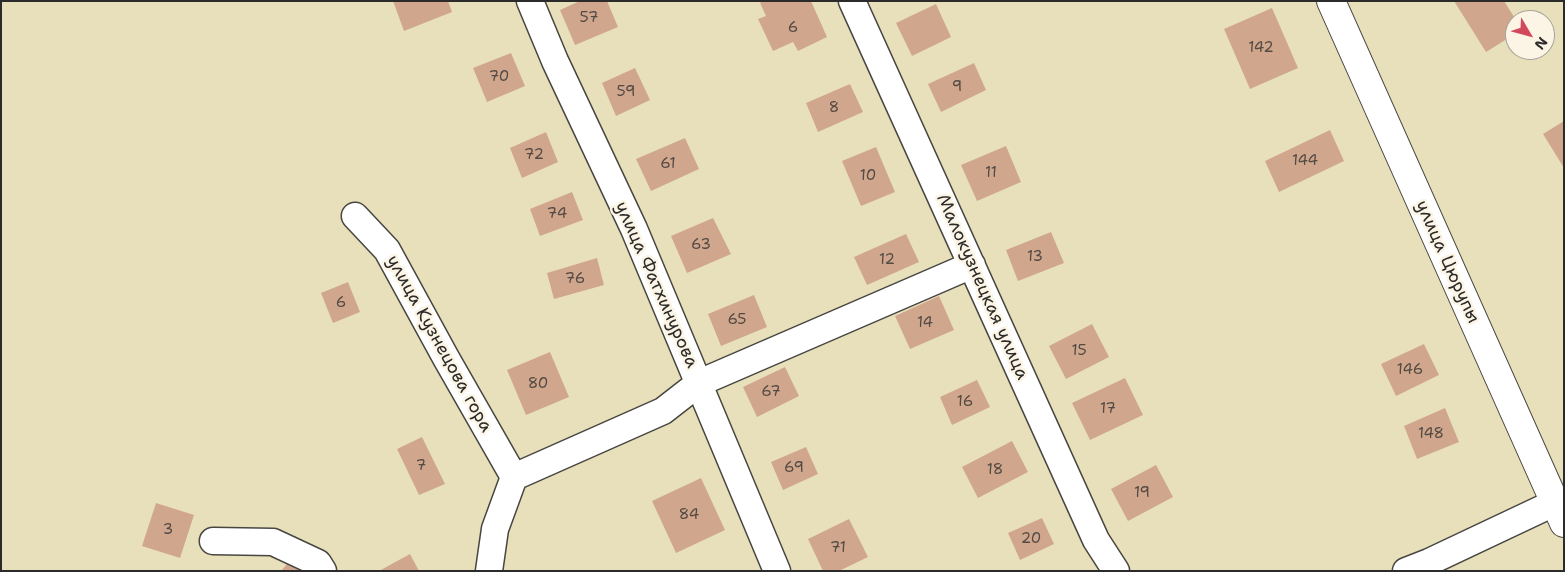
<!DOCTYPE html>
<html>
<head>
<meta charset="utf-8">
<style>
	body { margin:0 }
	#map { position:relative; width:1565px; height:572px; overflow:hidden; background:#e8e0bb; font-family:"Shantell Sans",sans-serif }
	canvas { display:block }
	.frame { position:absolute; inset:0; border:2px solid #2b2b2b; pointer-events:none }
	.north { position:absolute; left:1505px; top:10px; width:50px; height:50px; box-sizing:border-box; background:#fcf5e5; border:1px solid #a8a49b; border-radius:50%; rotate:127deg; font-size:14px; font-weight:700; line-height:20px; text-align:center; color:#2b2b2b }
	.north::after { content:''; display:block; margin:auto; width:18px; height:22px; background:#d1495b; clip-path:polygon(50% 0,100% 100%,50% 72%,0 100%) }
</style>
</head>
<body>
<div id="map">
<canvas width="1565" height="572"></canvas>
<div class="frame"></div>
<div class="north">N</div>
</div>
<script>
const g = document.querySelector('canvas').getContext('2d');
g.lineJoin = 'round';
function fillPath(path, color) {
  g.fillStyle = color;
  g.fill(path, 'evenodd');
}
function trace(path, color, width, dash) {
  g.strokeStyle = color;
  g.lineWidth = width;
  g.lineCap = dash ? 'butt' : 'round';
  g.setLineDash(dash || []);
  g.stroke(path);
}
function label(font, color, halo, rows, align = 'center') {
  g.font = font + ' "Shantell Sans",sans-serif';
  g.lineWidth = 5;
  g.setLineDash([]);
  g.textBaseline = 'middle';
  g.strokeStyle = halo;
  g.fillStyle = color;
  for (const [text, x, y, turn = 0] of rows) {
    g.save();
    g.translate(x, y);
    g.rotate((+turn || 0) * Math.PI / 180);
    g.textAlign = isNaN(turn) ? turn : align;
    if (halo) g.strokeText(text, 0, 0);
    g.fillText(text, 0, 0);
    g.restore();
  }
}
const building = new Path2D(`
	M393 1H448L452 12 404 31Z
	M580 1H607L618 27 575 45 560 10Z
	M763 1H811L827 37 798 51 793 42 773 51 758 19 766 16 760 3Z
	M1454 1H1504L1516 20 1515 34 1486 52Z
	M936 4 951 37 912 56 896 23Z
	M1272 8 1298 68 1250 89 1224 29Z
	M511 53 525 86 487 102 473 68Z
	M974 63 986 90 941 112 928 84Z
	M635 68 650 100 616 116 602 83Z
	M850 84 863 112 818 132 806 103Z
	M1564 121V168L1543 134Z
	M1330 130 1344 161 1279 192 1265 161Z
	M546 132 558 162 522 178 510 148Z
	M685 138 699 169 651 191 636 159Z
	M1006 146 1021 182 977 201 961 165Z
	M876 147 895 192 861 206 842 161Z
	M572 192 583 220 540 236 530 209Z
	M713 218 731 254 687 273 671 236Z
	M1051 232 1064 263 1018 281 1006 250Z
	M906 234 919 262 867 285 854 257Z
	M597 258 604 285 554 299 547 273Z
	M348 282 360 312 333 323 321 293Z
	M754 295 767 327 721 346 708 314Z
	M939 296 954 330 910 349 895 316Z
	M1092 324 1109 357 1066 379 1049 346Z
	M1424 344 1439 375 1396 396 1381 364Z
	M550 352 569 397 526 415 507 370Z
	M785 367 799 396 757 417 743 387Z
	M1125 378 1143 415 1090 440 1072 403Z
	M977 380 990 407 952 425 940 397Z
	M1445 408 1459 442 1417 459 1404 426Z
	M422 437 445 484 419 495 397 449Z
	M1012 441 1028 472 978 498 962 467Z
	M806 447 818 474 783 490 771 462Z
	M1156 465 1173 497 1128 521 1111 489Z
	M701 478 725 530 676 553 652 501Z
	M156 503 194 515 180 558 142 546Z
	M1042 518 1054 544 1020 560 1008 533Z
	M849 519 868 557 839 571H823L808 539Z
	M410 554 419 571H379Z
	M293 557 309 571H281Z`);
const minor = new Path2D(`
	M530 1 555 61 634 229 777 571
	M852 1 1096 540 1116 571
	M355 216 387 250 446 358 514 477
	M213 541 273 542 318 563 323 571
	M489 571 495 529 514 477 663 411 699 383 972 265
	M1406 571 1429 562 1554 503`);
const tertiary = new Path2D(`
	M1331 1 1564 523`);
const numberNames = [
	["57",589,18],
	["6",793,28],
	["142",1261,48],
	["70",499,77],
	["9",957,87],
	["59",626,92],
	["8",834,108],
	["72",534,155],
	["144",1305,161],
	["61",668,164],
	["11",991,173],
	["10",868,176],
	["74",557,214],
	["63",701,245],
	["13",1035,257],
	["12",887,260],
	["76",575,279],
	["6",341,303],
	["65",737,320],
	["14",925,323],
	["15",1079,351],
	["146",1410,370],
	["80",538,384],
	["67",771,392],
	["16",965,402],
	["17",1108,409],
	["148",1431,434],
	["7",421,466],
	["69",794,468],
	["18",995,470],
	["19",1142,493],
	["84",689,515],
	["3",168,530],
	["20",1031,539],
	["71",838,548]
];
const streetNames = [
	["улица Цюрупы",1447,262,66],
	["улица Фатхинурова",656,285,66],
	["Малокузнецкая улица",982,287,66],
	["улица Кузнецова гора",439,344,61]
];
fillPath(building, '#d0a78d');
trace(minor, '#474641', 29);
trace(tertiary, '#474641', 30);
trace(minor, '#fff', 26);
trace(tertiary, '#fff', 28);
label('15px', '#544a44', null, numberNames);
label('18px', '#2b2b2b', '#fcf5e5', streetNames);
</script>
</body>
</html>
